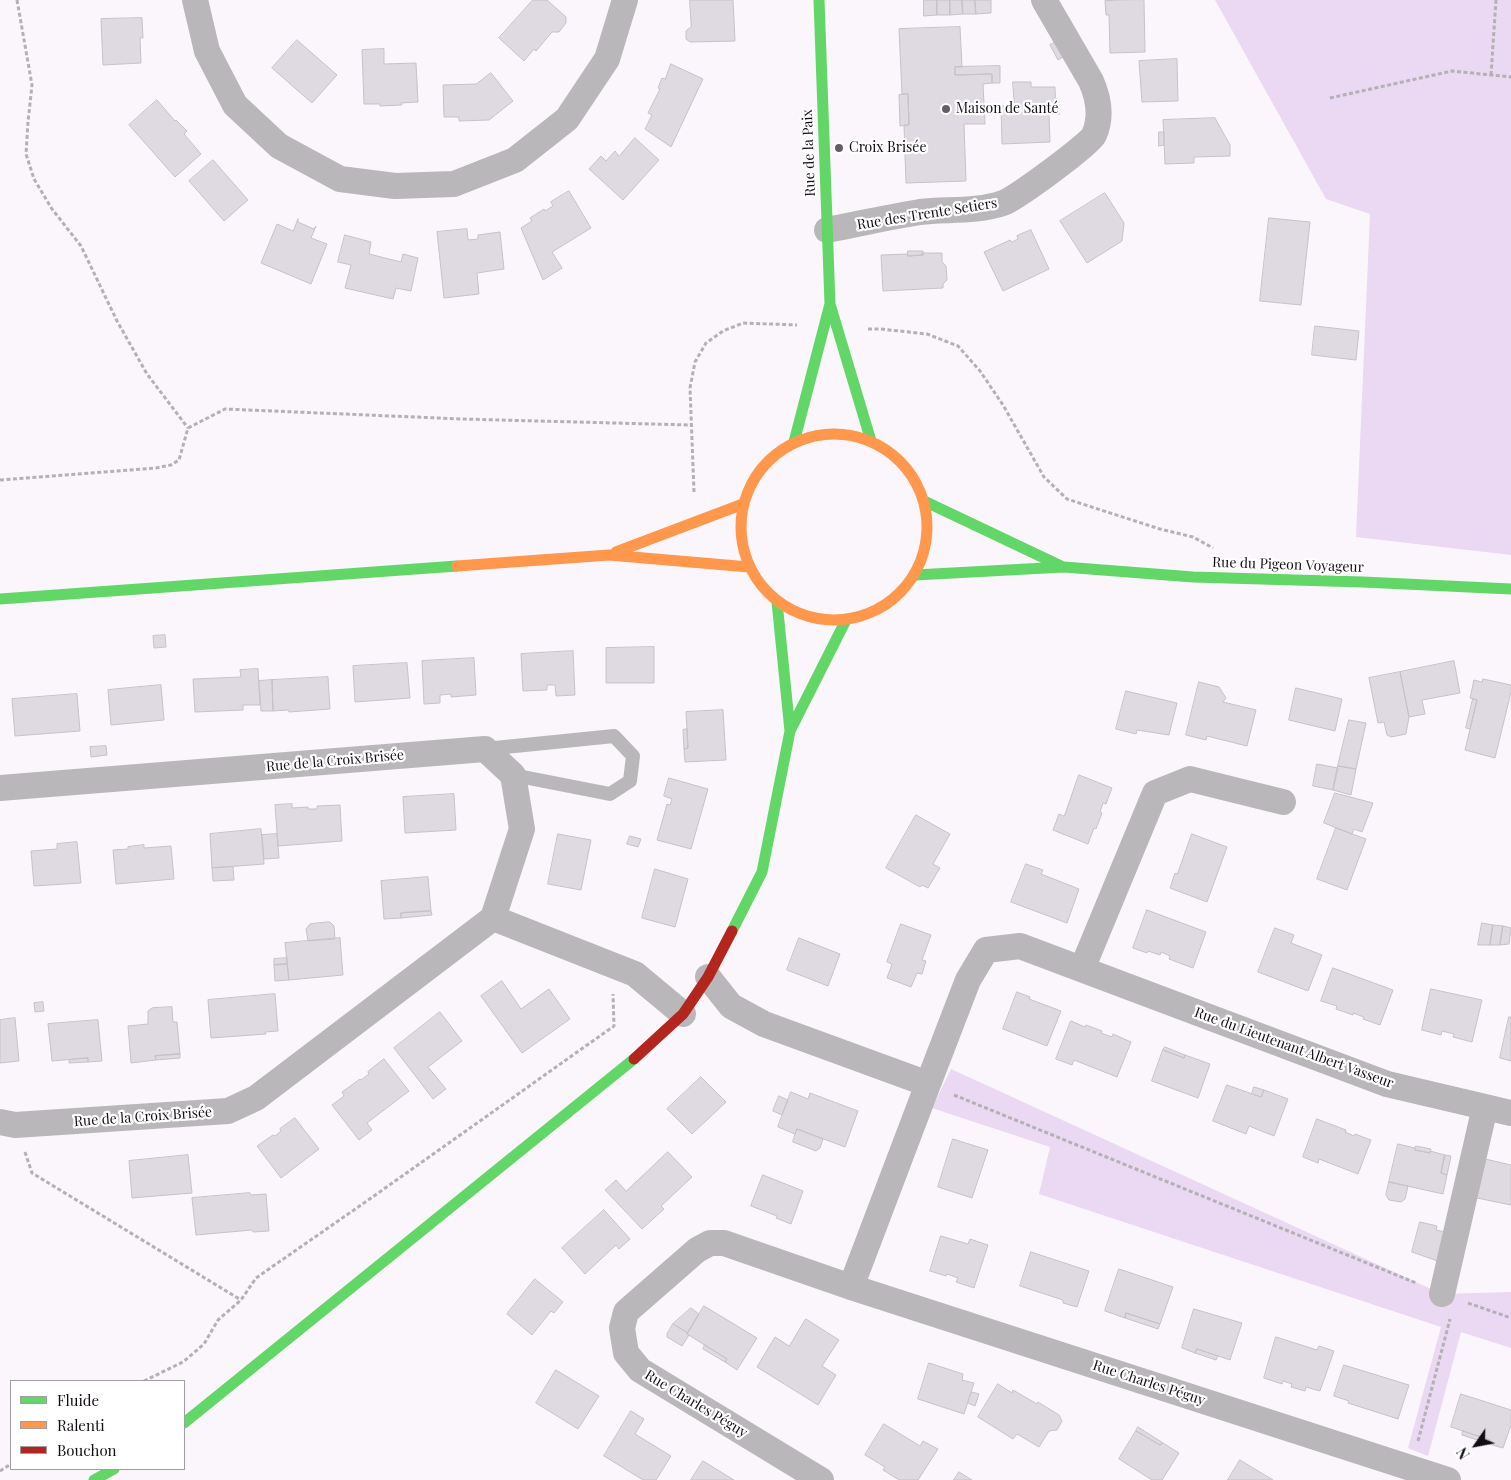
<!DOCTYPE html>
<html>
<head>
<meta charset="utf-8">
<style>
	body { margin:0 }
	#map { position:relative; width:1511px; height:1480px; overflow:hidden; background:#faf6fb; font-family:"Playfair Display",serif }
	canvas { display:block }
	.legend { position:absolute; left:10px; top:1380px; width:175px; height:90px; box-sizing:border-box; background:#fff; border:1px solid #a09ea1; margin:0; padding:6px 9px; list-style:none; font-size:15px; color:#120c14 }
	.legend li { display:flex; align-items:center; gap:10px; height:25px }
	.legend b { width:25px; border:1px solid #a09ea1 }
	.north { position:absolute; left:1451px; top:1420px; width:50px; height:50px; -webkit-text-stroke:4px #fff; paint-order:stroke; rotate:237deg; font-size:14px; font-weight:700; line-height:20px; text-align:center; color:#120c14 }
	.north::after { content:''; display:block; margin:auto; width:18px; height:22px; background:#120c14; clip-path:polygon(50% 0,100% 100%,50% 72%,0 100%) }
</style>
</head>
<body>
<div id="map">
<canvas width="1511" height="1480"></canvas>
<ul class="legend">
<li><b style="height:6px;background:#63d668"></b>Fluide</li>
<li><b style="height:6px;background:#ff974d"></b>Ralenti</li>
<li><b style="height:6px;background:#b3261e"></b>Bouchon</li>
</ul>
<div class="north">N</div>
</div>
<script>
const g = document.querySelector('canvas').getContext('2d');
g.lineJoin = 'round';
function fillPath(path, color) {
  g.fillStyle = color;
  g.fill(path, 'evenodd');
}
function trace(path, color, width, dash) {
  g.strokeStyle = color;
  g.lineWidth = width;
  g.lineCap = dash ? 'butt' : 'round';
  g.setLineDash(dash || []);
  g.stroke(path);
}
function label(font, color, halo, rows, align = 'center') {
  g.font = font + ' "Playfair Display",serif';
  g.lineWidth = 4.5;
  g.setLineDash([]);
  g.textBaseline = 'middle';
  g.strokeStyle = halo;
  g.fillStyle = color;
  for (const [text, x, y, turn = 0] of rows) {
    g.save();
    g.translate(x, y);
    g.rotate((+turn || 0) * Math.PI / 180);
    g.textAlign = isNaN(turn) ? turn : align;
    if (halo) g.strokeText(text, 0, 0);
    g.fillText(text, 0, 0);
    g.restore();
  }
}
const green = new Path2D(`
	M1215 0H1511V555L1356 537 1370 214 1326 199Z
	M951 1069 1442 1294 1511 1292V1348L1461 1332 1428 1456 1408 1448 1441 1327 1039 1194 1050 1147 932 1108Z`);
const building = new Path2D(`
	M533 0H547L566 17V23L559 32H552L536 51 534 49 524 61 499 38Z
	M690 0H733L735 41 690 42 686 39V31L691 27Z
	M924 0H937V15L924 16Z
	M937 0H950V15H937Z
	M950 0H962L963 14 950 15Z
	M962 0H975L976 14H963Z
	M975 0H991V13L976 14Z
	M1144 0 1145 52 1110 53 1109 15H1106L1105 1Z
	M142 18 143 38H140L141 63 103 65 101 19Z
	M960 27 962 67H955V75L992 74V83L983 84 985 124H964L966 181 906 183 904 125H909L908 94H902L899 29Z
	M297 40 337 75 312 103 272 68Z
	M1058 41 1066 55 1058 60 1050 45Z
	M384 49V64L416 63 418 102 401 103 402 105 380 106V104H364L362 50Z
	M1177 59 1178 101 1142 102 1139 61Z
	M671 64 703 79 671 147 645 129 652 115 648 113 660 89 658 88 662 78 665 79Z
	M1000 66V83H992V74L955 75V67Z
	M491 73 513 101 489 120 459 121V117H444L443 85 476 84Z
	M1013 82H1031V87H1055L1056 113 1060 114H1049L1050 142 1002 144 1001 106 1014 105Z
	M908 94 909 125 900 126 899 95Z
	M157 100 175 121 176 120 187 131 184 134 201 154 175 177 129 125Z
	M1215 118 1230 145V156L1194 157V163L1165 164 1163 120Z
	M1159 132H1164V145L1159 146Z
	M635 138 659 160 623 200 589 169 601 156 606 161 615 151 619 156Z
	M213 160 248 200 224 221 189 181Z
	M569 191 591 228 552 252 562 268 543 280 521 228 532 221 530 218 544 209 545 211 553 206 551 202Z
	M1105 193 1124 223 1122 241 1087 263 1060 221Z
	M1269 218 1310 222 1301 305 1260 301Z
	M298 219V222L314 229 316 226 311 238 327 244 311 284 261 263 277 224 293 231Z
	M467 229 468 240 478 239V235L500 232 504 269 477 273 479 294 444 298 437 232Z
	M1031 230 1049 269 1003 291 984 252 1010 240 1012 242 1018 239 1017 236Z
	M345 235 371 242 369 254 401 262 403 254 418 258 411 291 396 288 393 299 345 288 351 265 338 262Z
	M908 251H923V255L908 256Z
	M922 253H942V262L946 266 947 280 943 284V288L883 291 881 255 908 254V256L923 255Z
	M1315 326 1359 331 1356 360 1312 355Z
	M165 635 166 647 154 648 153 636Z
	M654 647V683H606V648Z
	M573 651 575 695 556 696 555 685H547V690L523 691 521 654Z
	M474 658 476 695 451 697V694L440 695V703L424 704 422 661Z
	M1454 661 1460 693 1422 700 1425 714 1409 717 1400 672Z
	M407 663 410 698 355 702 353 666Z
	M258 669 260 705H243V710L195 712 193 679 241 677 240 670Z
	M1400 672 1409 717 1406 734 1391 737 1387 735 1384 722 1378 723 1369 678Z
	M328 677 330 709 289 712 288 710 273 711 272 680Z
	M1483 679 1511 685V692L1495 758 1465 750 1477 700 1470 698 1474 680 1482 682Z
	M272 680 273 711H261L259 681Z
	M1199 682 1219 687 1226 698 1223 702 1256 710 1247 746 1207 736 1206 740 1186 735Z
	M161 685 164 720 111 725 108 690Z
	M1296 688 1342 699 1335 731 1289 720Z
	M1126 691 1177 703 1169 735 1137 730 1136 734 1116 729Z
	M77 694 80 731 15 736 12 699Z
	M1473 699 1477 700 1470 729 1466 728Z
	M723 710 726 760 685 762 684 749 688 748 686 712Z
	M1349 720 1366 723 1356 769 1338 766Z
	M687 729 688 748 684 749 683 730Z
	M106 746 107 755 91 757 90 747Z
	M1317 764 1338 768 1333 790 1313 786Z
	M1338 766 1356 769 1351 795 1333 790Z
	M1079 775 1112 788 1106 804 1103 803 1100 812 1102 813 1096 829 1094 828 1088 844 1053 830 1059 814 1064 816Z
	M669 778 708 789 691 849 657 840 667 804 670 805 672 799 664 796Z
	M1335 793 1373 803 1362 832 1354 829 1352 834 1324 823Z
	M454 794 456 830 405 833 403 797Z
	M292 804V808L308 807V809H317V806L340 805 342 841 278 846 275 805Z
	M916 815 950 834 933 864 940 868 928 888 922 885 920 887 886 868Z
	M1336 828 1366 839 1347 890 1317 879Z
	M261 829 264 864 212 868 210 834Z
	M277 834 279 858 264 859 262 835Z
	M558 834 591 840 581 890 548 884Z
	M1192 834 1227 847 1207 902 1170 888 1175 873 1177 874Z
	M630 836 641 839 638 847 627 844Z
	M77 842 81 883 34 886 31 851 57 849V844Z
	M144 845V848L171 846 174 879 116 884 113 850 128 849V847Z
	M1026 864 1043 870 1041 874 1079 889 1067 923 1011 902Z
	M233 867 234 880 213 881 212 868Z
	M655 869 688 879 675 927 642 918Z
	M428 877 431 911 401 913V918L384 919 381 881Z
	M1147 910 1206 932 1193 968 1169 959 1170 956 1161 952 1160 955 1148 951 1147 953 1133 948Z
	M431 911 432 915 401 918V913Z
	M330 922 334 926 335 939 308 941 306 929 310 924Z
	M1482 923 1493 925 1490 945H1478Z
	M901 924 931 935 922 960 926 961 922 974 917 973 911 987 887 978 892 964 887 962Z
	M1493 925 1503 926 1500 945H1490Z
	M1503 926 1511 928 1509 944 1500 945Z
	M1275 928 1294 935 1291 943 1322 955 1308 991 1258 972Z
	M340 938 343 975 289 980 285 943Z
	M799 938 840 954 828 986 787 970Z
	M287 958V964L274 965V959Z
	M287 964 289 980 275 981 274 965Z
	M1333 968 1393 990 1380 1025 1363 1019 1364 1017 1353 1013V1015L1336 1009 1337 1006 1321 1001Z
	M502 981 521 1009 549 989 570 1019 522 1053 481 996Z
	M1431 989 1482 1000 1472 1042 1453 1037 1454 1034 1442 1031 1441 1035 1422 1030Z
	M1017 992 1030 997 1029 999 1061 1011 1047 1046 1003 1029Z
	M275 994 278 1031 265 1032 266 1034 211 1038 208 1000Z
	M43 1002 44 1011 35 1012 34 1003Z
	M172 1007 173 1022H177L180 1054 155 1056 156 1060 131 1063 128 1026 148 1024V1011L152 1008Z
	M440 1012 462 1041 428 1067 446 1089 433 1099 394 1048Z
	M1509 1017H1511V1061L1500 1058Z
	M15 1018 19 1061 0 1063V1020Z
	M98 1020 102 1061 88 1062V1058L52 1061 48 1024Z
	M1071 1021 1085 1027 1086 1025 1102 1031 1101 1033 1112 1037 1113 1034 1131 1042 1117 1077 1074 1060 1072 1065 1056 1059Z
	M1165 1047 1185 1055 1184 1058 1163 1050Z
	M1163 1050 1184 1058 1185 1055 1210 1064 1198 1098 1152 1081Z
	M180 1054V1058L156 1060 155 1056Z
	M88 1058V1062L69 1063V1060Z
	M384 1059 409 1091 367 1123 372 1130 359 1140 332 1105 344 1096 342 1092 360 1079 361 1080 369 1074 368 1072Z
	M701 1077 726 1102 692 1134 667 1109Z
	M1227 1085 1261 1097 1264 1090 1288 1099 1274 1136 1249 1126 1246 1134 1213 1121Z
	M1254 1087 1264 1090 1261 1097 1252 1094Z
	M791 1092 808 1099 810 1093 858 1111 845 1147 797 1129 795 1134 778 1127Z
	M779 1096 788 1100 782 1115 773 1111Z
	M295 1118 319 1149 281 1178 257 1146 273 1135 275 1136 281 1131 280 1129Z
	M1317 1119 1346 1130 1345 1132 1354 1136 1355 1134 1371 1140 1358 1174 1319 1159 1318 1163 1303 1157Z
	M797 1129 823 1139 820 1148 816 1151 793 1142Z
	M953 1139 988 1150 972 1198 938 1187Z
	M1398 1144 1415 1148V1150L1430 1153V1151L1445 1155 1441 1173 1447 1175 1443 1194 1389 1182Z
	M1416 1146 1431 1149 1430 1153 1415 1150Z
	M668 1152 692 1177 661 1206 664 1209 642 1229 605 1190 616 1180 626 1191Z
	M188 1155 192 1193 132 1198 129 1161Z
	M1445 1155 1451 1156 1447 1175 1441 1173Z
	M1481 1158 1511 1165V1205L1472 1197Z
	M763 1175 803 1191 791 1224 776 1218 777 1216 751 1206Z
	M1389 1182 1408 1186 1405 1199 1401 1202 1389 1200 1386 1195Z
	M250 1193 251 1195 266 1194 269 1231 253 1232 252 1230 196 1235 192 1198Z
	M604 1210 630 1239 619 1249 616 1245 585 1274 562 1248Z
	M1420 1222 1437 1226 1436 1230 1450 1233 1443 1263 1412 1252Z
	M941 1236 968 1244 970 1239 988 1245 974 1288 956 1282 958 1278 947 1274 946 1276 930 1271Z
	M1031 1252 1089 1271 1077 1307 1063 1303V1300L1020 1286Z
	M1119 1269 1173 1287 1160 1324 1126 1313 1125 1318 1105 1311Z
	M535 1279 563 1302 554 1313 551 1311 532 1335 507 1314Z
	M704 1306 757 1338 737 1370 725 1362 727 1359 687 1334Z
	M691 1308 699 1314 688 1333 673 1324Z
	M1194 1309 1242 1323 1230 1360 1197 1349 1195 1353 1182 1348Z
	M1126 1313 1160 1324 1158 1329 1125 1318Z
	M806 1319 839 1340 822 1366 836 1375 818 1405 757 1367 775 1337 789 1346Z
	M673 1324 688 1333 687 1334 689 1335 682 1346 667 1337V1334Z
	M1276 1337 1317 1350 1319 1346 1334 1351 1320 1391 1306 1387 1305 1391 1291 1387 1292 1384 1283 1381 1282 1384 1264 1378Z
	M705 1345 727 1359 725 1362 703 1349Z
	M1197 1349 1218 1356 1216 1360 1195 1353Z
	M929 1363 963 1374 962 1380 974 1383 964 1414 918 1399Z
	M1344 1365 1409 1385 1398 1419 1348 1403 1349 1401 1334 1396Z
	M556 1370 599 1396 578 1429 536 1403Z
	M998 1384 1012 1393 1013 1390 1037 1404 1038 1402 1059 1415 1062 1421 1057 1430 1049 1431 1039 1447 1017 1434 1013 1439 978 1417Z
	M972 1392 979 1394 975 1406 968 1403Z
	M1461 1394 1511 1410V1425L1503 1448 1489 1444 1490 1440 1451 1427Z
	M631 1411 644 1419 635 1434 671 1456 656 1480H643L604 1456Z
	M884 1424 920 1446 923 1441 938 1449 918 1480H899L883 1470 885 1467 865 1455Z
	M1138 1427 1163 1443 1160 1445 1136 1431Z
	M1136 1431 1160 1445 1163 1443 1179 1453 1162 1480H1152L1119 1459Z
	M1463 1431 1490 1440 1489 1444 1462 1435Z
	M1240 1460 1273 1480H1228Z
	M703 1461 734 1480H691Z
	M959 1472 972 1480H954Z`);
const path = new Path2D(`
	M17 0 32 85 28 122 26 154 34 179 52 209 81 246 117 321 147 374 188 428
	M1491 75 1496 0
	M1330 98 1452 71 1511 77
	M868 329H881L927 334 958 346 980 371 1003 405 1044 477 1067 499 1160 529 1193 537 1213 548
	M0 480 156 468 171 465 179 460 188 428 225 409 462 419 690 425
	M694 492 690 388 695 362 706 343 723 331 743 323 797 325
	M954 1095 1416 1283
	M25 1152 32 1173 241 1300
	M1468 1303 1511 1318
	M144 1381 183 1362 204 1344 218 1320 241 1300 256 1278 374 1196 614 1026 613 994
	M1418 1441 1450 1319
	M0 1471 11 1464`);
const lane = new Path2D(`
	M485 749 614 736 633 756 630 781 610 794 513 775`);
const street = new Path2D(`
	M195 0 207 51 235 105 279 146 340 179 395 186 454 184 515 160 567 119 607 59 625 0
	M827 230C858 224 889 217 920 212 947 209 977 212 1003 203 1015 199 1089 145 1094 135 1102 117 1099 99 1091 81L1044 0
	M0 788 485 749 513 775 522 829 493 918
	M1082 969 1155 793 1190 779 1283 802
	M708 977 731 1006 764 1024 928 1084 851 1287
	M928 1084 968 980 986 950 1020 946 1387 1084 1511 1113
	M0 1122 15 1125 228 1111 256 1098 493 918 635 974 683 1014
	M1442 1294 1485 1107
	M821 1480 640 1370 626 1353 622 1328 626 1312 697 1250 710 1243H724L851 1287 1448 1480`);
const fast = new Path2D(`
	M830 304 871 441
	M794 442 830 304 819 0
	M924 501 1061 566
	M915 575 1064 567 1193 577 1363 582 1511 589
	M0 599 457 566
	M777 602 790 731
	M732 931 762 872 790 731 846 620
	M184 1423 634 1059
	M94 1480 114 1469`);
const slow = new Path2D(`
	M741 527a93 93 0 1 1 186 0a93 93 0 1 1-186 0Z
	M616 552 743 504
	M457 566 609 555 749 567`);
const jam = new Path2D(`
	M634 1059 683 1014 708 977 732 931`);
const markers = [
	[946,109,5,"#635e65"],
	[839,148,5,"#635e65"]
];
const poiNames = [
	["Maison de Santé",956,109],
	["Croix Brisée",849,148]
];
const streetNames = [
	["Rue de la Paix",809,153,-92],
	["Rue des Trente Setiers",927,214,-9],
	["Rue du Pigeon Voyageur",1288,565,2],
	["Rue de la Croix Brisée",335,761,-5],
	["Rue du Lieutenant Albert Vasseur",1294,1048,20],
	["Rue de la Croix Brisée",143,1117,-4],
	["Rue Charles Péguy",1149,1383,18],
	["Rue Charles Péguy",696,1404,31]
];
fillPath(green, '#ebd8f2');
fillPath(building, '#dfd9e1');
trace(building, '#c7c2c8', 1);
trace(path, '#b3b1b4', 3, [4, 2.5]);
trace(lane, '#b9b7ba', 14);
trace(street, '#b9b7ba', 26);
trace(fast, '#63d668', 11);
trace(slow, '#ff974d', 11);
trace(jam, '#b3261e', 11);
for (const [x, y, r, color] of markers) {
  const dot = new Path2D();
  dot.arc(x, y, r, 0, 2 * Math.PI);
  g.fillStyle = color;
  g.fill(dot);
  trace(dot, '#fff', 2);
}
label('14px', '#120c14', '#fff', poiNames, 'left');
label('14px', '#120c14', '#fff', streetNames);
</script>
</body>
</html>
